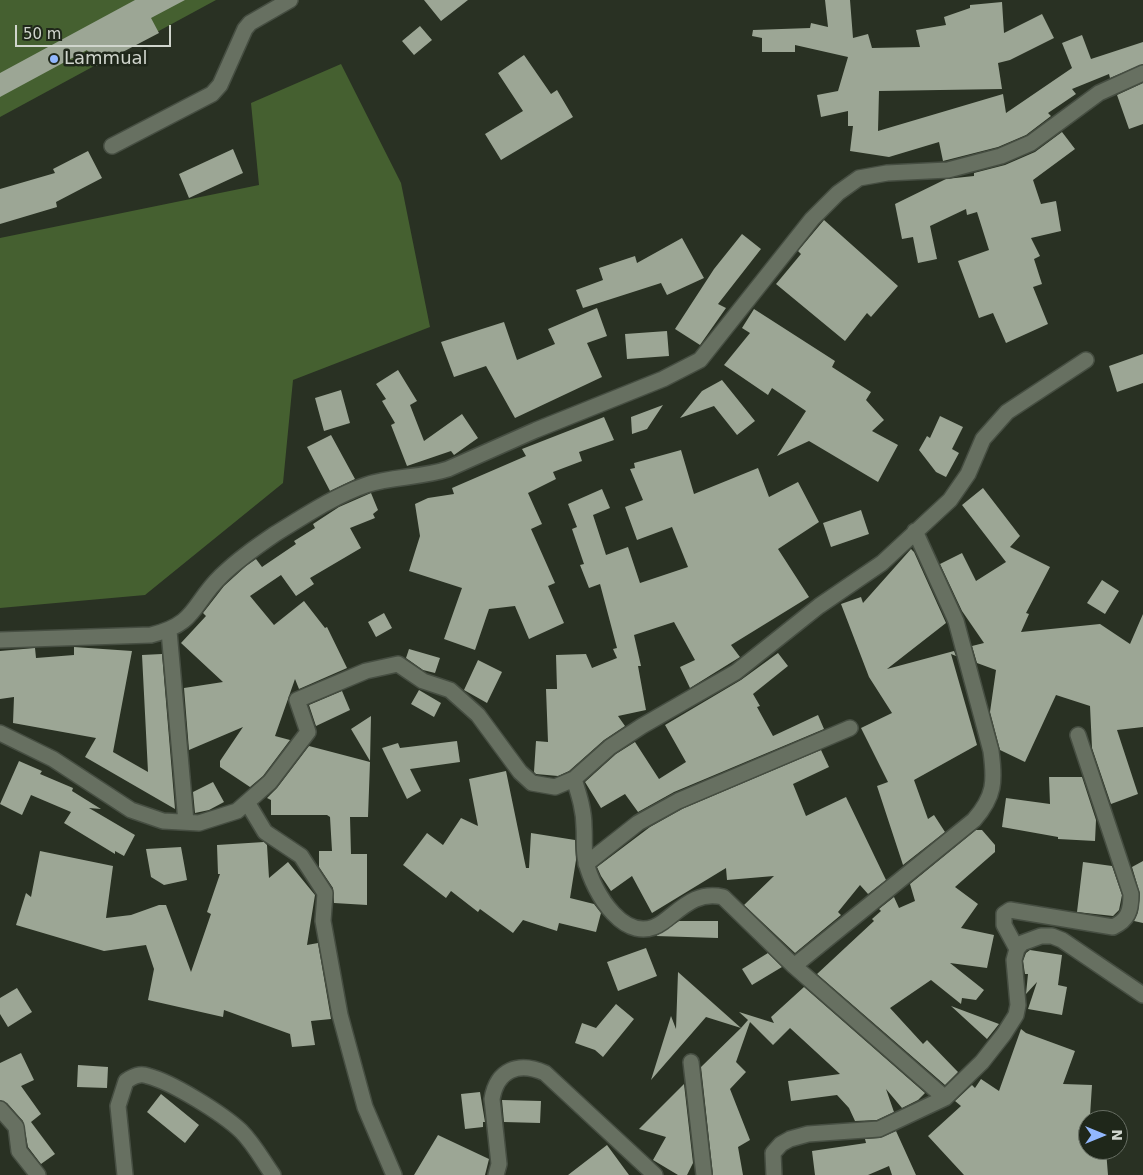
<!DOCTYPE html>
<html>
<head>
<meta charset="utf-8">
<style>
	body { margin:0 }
	#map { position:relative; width:1143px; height:1175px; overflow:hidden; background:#293123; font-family:"DejaVu Sans",sans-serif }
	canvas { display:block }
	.north { position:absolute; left:1078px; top:1110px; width:50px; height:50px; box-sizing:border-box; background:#1f271a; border:1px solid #666d62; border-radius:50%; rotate:90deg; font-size:14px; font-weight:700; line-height:20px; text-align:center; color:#d0d5cd }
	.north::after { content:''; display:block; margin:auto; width:18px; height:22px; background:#92b7fd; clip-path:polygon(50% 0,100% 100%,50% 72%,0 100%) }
	.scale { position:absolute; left:15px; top:25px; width:156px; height:22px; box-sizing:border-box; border:2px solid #d0d5cd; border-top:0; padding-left:6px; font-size:15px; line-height:18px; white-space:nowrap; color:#d0d5cd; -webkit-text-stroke:4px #1f271a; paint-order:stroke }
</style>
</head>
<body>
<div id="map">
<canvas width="1143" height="1175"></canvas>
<div class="north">N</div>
<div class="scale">50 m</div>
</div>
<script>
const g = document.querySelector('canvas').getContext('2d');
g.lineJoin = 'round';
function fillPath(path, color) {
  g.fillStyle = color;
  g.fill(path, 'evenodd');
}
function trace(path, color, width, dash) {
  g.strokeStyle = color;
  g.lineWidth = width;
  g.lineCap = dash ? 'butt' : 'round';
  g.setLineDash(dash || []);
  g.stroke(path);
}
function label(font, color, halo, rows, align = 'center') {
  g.font = font + ' "DejaVu Sans",sans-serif';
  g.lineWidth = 5;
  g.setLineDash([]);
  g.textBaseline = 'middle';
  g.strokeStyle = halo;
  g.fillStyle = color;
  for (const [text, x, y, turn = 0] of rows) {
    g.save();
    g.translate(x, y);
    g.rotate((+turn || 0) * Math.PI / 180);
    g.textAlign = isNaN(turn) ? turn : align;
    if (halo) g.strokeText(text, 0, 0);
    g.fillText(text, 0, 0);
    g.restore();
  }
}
const green = new Path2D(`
	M0 0H216L0 117Z
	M341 64 401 183 430 327 293 380 283 483 145 595 0 608V238L259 185 251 103Z`);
const building = new Path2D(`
	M135 0H185L151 18 159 33 96 66 87 50 0 97V73Z
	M424 0H468L441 21Z
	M825 0H850L853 38 868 34 872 48 920 47 916 30 946 25 944 17 970 8V5L1002 2 1004 33 1042 14 1054 38 1010 60 998 63 1002 89 879 91 878 131 1003 94 1006 113 1072 68 1062 43 1082 35 1091 59 1143 42V64L1110 78 1109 74 1072 89 1076 94 1048 113 1051 116 1026 135 998 147 943 161 939 142 889 157 850 151 853 126H848V111L821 117 817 95 838 91 848 57 795 45V52H762V38L752 36 753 30 810 28 811 23 828 27Z
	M420 26 432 40 414 55 402 41Z
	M524 55 551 94 557 90 573 117 501 160 485 134 523 111 498 73Z
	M1143 83V124L1129 129 1117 95Z
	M1062 132 1075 149 1033 180 1041 204 1056 201 1061 231 1031 238 1040 256 1034 259 1042 284 1033 287 1048 324 1006 343 993 313 979 318 958 261 989 250 977 212 967 215 966 209 930 226 937 259 918 263 913 237 902 239 895 204 946 179 974 176V173L1005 165 1035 152Z
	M233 149 243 173 189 198 179 174Z
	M88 151 102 178 56 202 57 207 0 224V189L55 173 53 169Z
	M824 220 898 286 871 317 867 313 845 341 776 284 801 254 798 251Z
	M742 234 761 249 718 304 726 308 700 345 675 329 714 269Z
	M682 238 704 278 667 295 661 283 583 308 576 290 603 280 599 268 635 256 637 263Z
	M597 308 607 336 587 343 602 377 515 418 486 366 454 377 441 342 504 322 517 360 555 344 548 329Z
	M754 309 835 361 832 367 871 392 866 400 884 420 872 431 898 445 878 482 809 441 777 456 806 411 772 388 768 395 724 365 750 333 742 328Z
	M667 331 669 356 627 359 625 334Z
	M1143 354V383L1117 392 1109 366Z
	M398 370 417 401 410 405 424 441 462 414 478 438 454 455 451 451 407 466 391 425 395 423 382 401 386 399 376 384Z
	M722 380 755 421 737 435 714 406 680 418 702 391Z
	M341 390 350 423 324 431 315 398Z
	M663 405 647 429 632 434 631 417Z
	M940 416 963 427 952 449 959 453 946 477 936 472 919 450 927 436 930 438Z
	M604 417 614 440 579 452 582 461 553 472 556 479 528 493 542 524 531 529 555 583 548 586 564 623 529 639 515 606 489 609 475 650 444 639 462 588 409 571 420 536 415 504 428 498 454 494 452 488 526 456 522 449Z
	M331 435 355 479 330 491 307 447Z
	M681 450 694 494 758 468 769 497 798 482 819 522 778 549 809 597 731 645 740 657 690 688 680 667 695 660 674 622 634 635 641 666H638L646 710 618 716 625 726 604 740 569 771 558 776 536 774 534 772 536 741 548 742 546 689H557L556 655 586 654 592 668 617 658 613 649 617 648 600 584 589 588 580 565 584 564 572 529 577 527 568 504 602 489 610 508 593 515 606 555 628 547 640 583 688 567 672 527 637 540 625 507 643 500 630 469 635 468 634 463Z
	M983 488 1020 536 1010 547 1050 567 1026 613 1029 614 1021 632 1100 624 1130 644 1143 614V727L1117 730 1138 794 1111 804 1092 748 1090 706 1056 695 1025 762 1000 750 990 712 996 670 977 663 972 646 984 643 962 611 940 564 962 553 976 581 1006 562 962 505Z
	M371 493 378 510 373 514 375 518 350 528 361 548 310 578 314 584 296 596 281 575 250 596 274 625 304 601 325 628 327 627 347 668 299 689 295 679 275 736 290 740 263 776 250 787 220 767V761L243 727 189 750 184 688 223 682 181 643 206 616 203 613 224 586 246 566 256 559 262 567 296 544 294 541 315 528 313 524 339 507Z
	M861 510 869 534 831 547 823 523Z
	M911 549 914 552 946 623 887 669 954 651 956 656 951 654 977 745 914 780 928 819 934 815 945 832 903 865 877 786 888 782 861 728 892 713 869 677 841 604 861 597 863 603Z
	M1102 580 1119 591 1105 614 1087 603Z
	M384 613 392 628 376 637 368 622Z
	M74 647 132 651 113 752 148 772 142 655 162 654 175 809 85 757 96 738 13 723 14 697 0 699V651L35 648 36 658 74 655Z
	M409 649 440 658 435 673 423 670 406 658Z
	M778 653 788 666 753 694 760 706 757 707 773 736 818 715 824 729 674 792 638 812 625 794 601 808 585 782 616 754 635 742 659 779 686 762 665 725 741 680Z
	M478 660 502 672 487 703 464 690Z
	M419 690 441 703 434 717 411 704Z
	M342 691 350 710 316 726 309 705Z
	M371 716 370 761 351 729Z
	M457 741 460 762 410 769 421 791 407 799 382 748 398 743 400 748Z
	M309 746 370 762 368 817H350L351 854H367V905L334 903 333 888 319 867V851H332L330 817 327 815H271V800L267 798 277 788Z
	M821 750 829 767 793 784 806 816 846 797 886 880 868 894 860 885 838 912 841 915 795 953 744 905 774 876 727 880 726 868 652 913 632 876 611 891 601 876 597 867 650 827 682 809Z
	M19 761 42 771 40 774 73 788 72 791 101 809 89 808 135 835 124 856 115 851V854L64 823 71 812 31 795 22 815 0 804Z
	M506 771 526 868H529L531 833 575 840 576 860 570 898 594 904 601 913 596 932 559 923 557 931 523 920 513 933 480 909 478 912 451 891 446 898 403 865 427 833 443 845 461 818 478 826 469 779Z
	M1049 777H1082L1096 820 1095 841 1058 839V837L1002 827 1006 798 1050 804Z
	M213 782 224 802 209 810 195 813 193 792Z
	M976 830H982L995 845V852L955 887 978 904 961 928 994 935 987 968 950 963 984 990 976 1000 962 998 961 1004 931 980 890 1008 923 1044 927 1040 958 1072 945 1085 817 974 874 921 872 919 881 911 879 909 894 897 899 908 915 901 910 884Z
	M264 842 267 845 269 878 288 862 315 895 307 945 318 943 331 1019 311 1021 315 1045 292 1047 290 1034 224 1010 223 1017 148 1000 154 969 146 945 104 951 16 925 26 893 31 897 40 851 113 866 106 918 131 915 159 905H166L191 972 211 914 207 912 220 874H218L217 845Z
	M181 847 187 880 164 885 151 877 146 849Z
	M1143 861V923L1134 921 1138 912 1140 894 1132 867Z
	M1083 862 1112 866 1122 895 1119 910 1113 916 1077 912Z
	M679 921H718V938L656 936Z
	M646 948 657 976 618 991 607 962Z
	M1030 950 1062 955 1058 985 1067 987 1062 1015 1028 1009 1037 982 1026 994 1028 974H1025L1023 961 1026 953Z
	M768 953 782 967 752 985 742 969Z
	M678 972 741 1028 748 1020 739 1012 774 1023 771 1017 804 987 925 1093 918 1100 902 1108 886 1089 894 1112 877 1120 855 1121 849 1108 837 1095 791 1101 788 1081 840 1074 790 1028 773 1045 750 1022 736 1062 746 1072 730 1089 750 1140 738 1147 743 1175H713L701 1067 741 1028 706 1017 651 1080 671 1016 676 1029Z
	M17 988 32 1012 8 1027 0 1014V998Z
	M616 1004 634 1019 603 1057 595 1050 575 1043 582 1023 596 1028Z
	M951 1006 999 1024 987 1039Z
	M1021 1029 1026 1033 1075 1051 1063 1084 1092 1085 1090 1116H1096V1120H1088V1150H1106L1108 1175H964L928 1136 961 1106 955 1101 972 1085 975 1088 981 1079 999 1091Z
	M21 1053 34 1080 21 1086 41 1114 31 1122 55 1154 41 1164 28 1147 23 1121 7 1103 0 1100V1063Z
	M78 1065 108 1067 107 1088 77 1087Z
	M684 1084 693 1163 687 1175H678L653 1160 666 1137 639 1129Z
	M480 1092 485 1122H483V1127L465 1129 461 1094Z
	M161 1094 199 1125 185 1143 147 1112Z
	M502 1100 541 1101 540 1123 504 1122Z
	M896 1131 916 1175H892L889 1166 868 1175H815L812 1151 866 1143 865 1139 880 1138Z
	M438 1135 489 1159 485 1175H414Z
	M607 1145 629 1175H568Z`);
const street = new Path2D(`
	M112 146 212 94 220 85 245 29 250 23 290 0
	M169 631 186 822
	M0 640 151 635C197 624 192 604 221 576 237 560 256 547 275 534 303 517 334 496 366 485 392 476 421 478 448 469L536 430 663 379 700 360 812 219 838 193 859 178 887 173 948 170 1001 156 1031 143 1099 93 1143 73
	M0 733 53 759 131 810 163 821 199 823 237 811 270 782 308 732 297 700 366 671 398 664 423 681 450 690 478 715 520 772 532 783 555 787 574 779 610 747 642 726 736 672 819 606 882 563 950 500 968 474 983 439 1007 412 1086 360
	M574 779C579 795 584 810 584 827 585 839 583 850 586 862 593 892 626 949 663 922 683 907 697 891 723 897L794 966 945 1098
	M247 802 265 832 301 856 325 893 323 921 340 1015 365 1107 394 1175
	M586 864 638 823 678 801 850 728
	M1017 949 1004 925V914L1010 910 1113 927C1128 920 1131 911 1131 894L1078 735
	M794 966 974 820C995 796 995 781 991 751L956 621 915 531
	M691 1062 704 1175
	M0 1109 16 1127 19 1151 38 1175
	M125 1175 118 1106 126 1081C134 1076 140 1073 148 1076 172 1082 223 1114 241 1131 254 1144 263 1161 273 1175
	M496 1175 499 1164 492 1099C497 1070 518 1061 545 1073L655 1175
	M774 1175 773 1153 781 1144 790 1139 808 1134 879 1129 945 1098 982 1062 1004 1034 1016 1015 1018 1005 1014 960 1017 949 1022 943 1041 936H1052L1062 940 1143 995`);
const markers = [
	[54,59,5,"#92b7fd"]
];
const poiNames = [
	["Lammual",64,59]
];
fillPath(green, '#456030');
fillPath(building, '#9ca695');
trace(street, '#464e42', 18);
trace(street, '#677061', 15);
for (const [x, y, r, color] of markers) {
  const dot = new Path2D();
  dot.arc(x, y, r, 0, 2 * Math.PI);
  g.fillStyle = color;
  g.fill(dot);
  trace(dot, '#1f271a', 2);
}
label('18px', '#d0d5cd', '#1f271a', poiNames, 'left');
</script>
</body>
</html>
